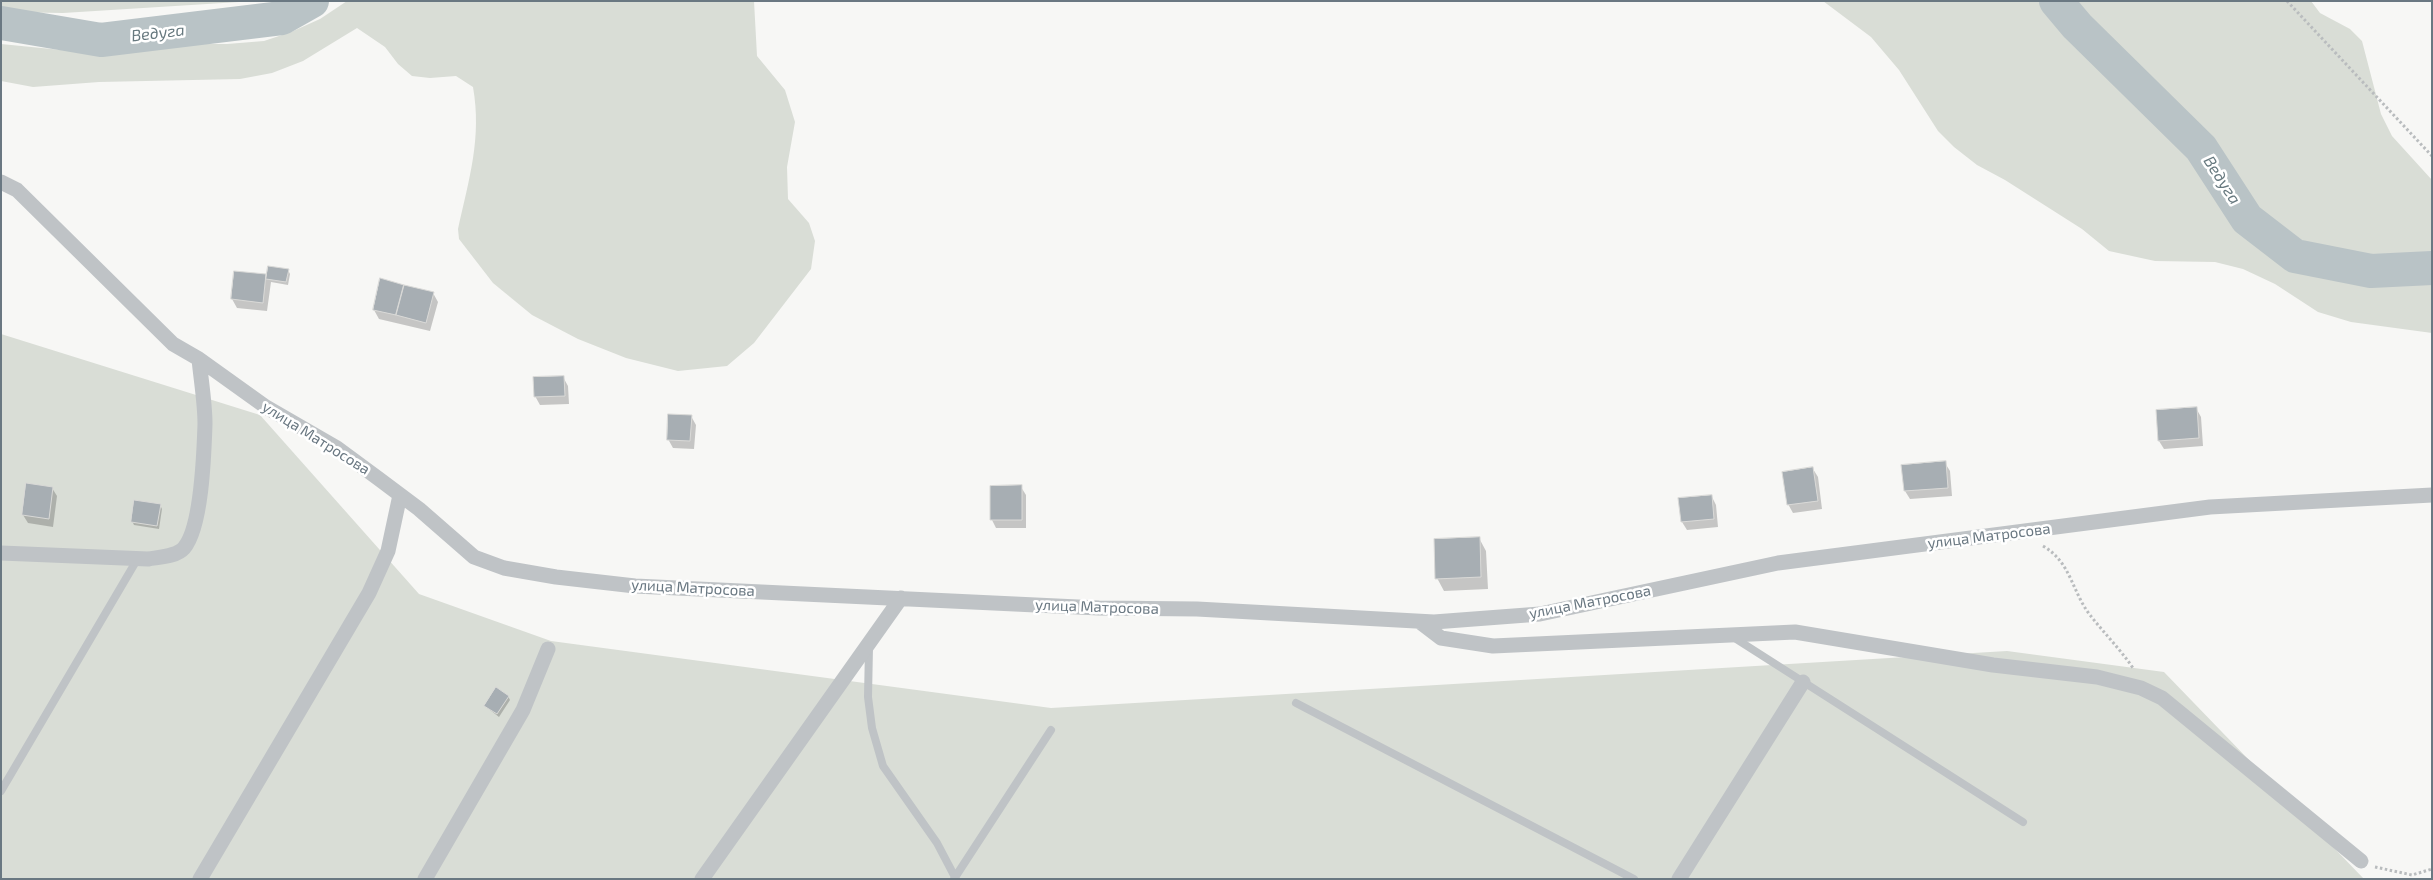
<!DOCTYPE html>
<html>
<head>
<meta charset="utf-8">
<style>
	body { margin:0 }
	#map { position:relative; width:2433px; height:880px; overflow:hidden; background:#f7f7f5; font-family:"Exo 2",sans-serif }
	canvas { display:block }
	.frame { position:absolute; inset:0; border:2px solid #6a7882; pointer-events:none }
</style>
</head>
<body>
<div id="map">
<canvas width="2433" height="880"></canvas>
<div class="frame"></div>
</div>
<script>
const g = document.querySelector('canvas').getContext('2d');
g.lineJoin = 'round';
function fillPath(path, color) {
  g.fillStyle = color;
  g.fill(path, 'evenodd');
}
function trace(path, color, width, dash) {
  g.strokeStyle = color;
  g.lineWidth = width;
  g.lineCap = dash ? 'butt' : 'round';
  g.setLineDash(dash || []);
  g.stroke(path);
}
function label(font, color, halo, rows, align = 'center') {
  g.font = font + ' "Exo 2",sans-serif';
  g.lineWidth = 5;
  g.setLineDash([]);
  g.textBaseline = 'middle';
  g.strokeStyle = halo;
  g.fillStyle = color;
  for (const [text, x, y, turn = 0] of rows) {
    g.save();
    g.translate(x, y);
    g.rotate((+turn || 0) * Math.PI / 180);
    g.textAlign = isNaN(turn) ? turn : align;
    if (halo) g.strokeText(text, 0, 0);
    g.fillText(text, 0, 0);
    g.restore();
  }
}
const green = new Path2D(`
	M1 1H255L63 13 1 12Z
	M347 1H754L757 56 785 90 795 122 787 167 788 199 809 223 815 241 811 269 754 343 727 366 678 371 626 358 578 339 532 315 493 283 459 239 458 229C469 179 482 138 473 87L456 76 430 78 412 76 398 64 385 47 357 28 303 61 272 73 240 79 99 82 33 87 1 81V44L72 51 165 44H227L264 41 291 32 320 19Z
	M1823 1H2311L2320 13 2350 29 2362 41 2381 114 2392 136 2432 180V333L2351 322 2318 312 2275 284 2243 269 2215 262 2155 261 2109 251 2082 229 2005 180 1977 165 1954 147 1938 131 1899 70 1871 37Z
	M1 334 260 415 419 594 551 641 1051 708 2007 651 2164 672 2364 879H1Z`);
const shadow = new Path2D(`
	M288 270 290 274 288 285 271 282 267 311 237 308 232 299 235 272 266 275 268 279Z
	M381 280 433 293 438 302 430 331 379 319 374 310Z
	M563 377 568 386 569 404 540 405 535 396Z
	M2196 408 2201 417 2203 446 2164 449 2159 441Z
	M691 416 696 425 694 449 673 448 668 439Z
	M1945 463 1950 471 1952 496 1910 499 1905 491 1903 466Z
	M1813 469 1818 477 1822 509 1793 513 1788 504Z
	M1021 487 1026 495V528H996L992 520Z
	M52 488 57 496 53 527 28 523 23 515Z
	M1712 497 1716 505 1718 527 1687 530 1682 522Z
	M160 505 162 509 159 529 134 525 132 521Z
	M1479 538 1486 551 1488 589 1444 591 1437 578Z
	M508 696 510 700 499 717 485 706Z`);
const river = new Path2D(`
	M2056 1 2077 26 2201 148 2247 219 2295 256 2371 271 2432 268
	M1 23 101 40 282 18 312 1`);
const building = new Path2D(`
	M268 266 289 269 286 282 266 279Z
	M234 271 266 274 263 303 231 299Z
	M380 278 404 285 396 315 373 310Z
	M404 285 434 292 426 323 396 315Z
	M564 376 565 396 534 397 533 377Z
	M2197 407 2199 438 2158 441 2156 410Z
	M668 414 692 415 690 441 667 440Z
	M1946 461 1948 488 1904 491 1901 465Z
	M1813 467 1818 501 1787 505 1782 472Z
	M26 483 53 487 49 519 22 515Z
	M1022 485V520H990V486Z
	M1712 495 1714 519 1681 522 1678 498Z
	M134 500 161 504 157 526 131 522Z
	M1480 537 1481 577 1435 579 1434 539Z
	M496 687 509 696 497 714 484 706Z`);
const path = new Path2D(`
	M2287 1 2432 156
	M2043 546C2071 562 2072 592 2090 615 2104 633 2120 649 2133 668
	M2375 867 2412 875 2432 869`);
const service = new Path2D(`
	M1733 637 2023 822
	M869 647 868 697 872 728 883 766 937 843 956 879
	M1296 703 1634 879
	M1 791 138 558
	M954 879 1051 730`);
const minor = new Path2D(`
	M1 182 17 190 173 344 199 359
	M1 553 148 559C159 557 176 557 184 548 202 527 204 453 205 424 205 403 201 380 199 359L266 407 337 448 379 479 419 509 474 557 504 568 556 577 635 586 1099 608 1197 609 1434 622 1540 614 1778 563 2210 507 2432 495
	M1420 622 1441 638 1493 646 1795 632 1993 665 2097 677 2141 688 2162 698 2361 861
	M200 879 369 593 388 551 400 495
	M425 879 523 710 548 649
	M702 879 901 598
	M1679 879 1803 682`);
const streetNames = [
	["улица Матросова",316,438,32],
	["улица Матросова",1989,536,-7],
	["улица Матросова",693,588,3],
	["улица Матросова",1590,602,-11],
	["улица Матросова",1097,607,2]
];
const waterNames = [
	["Ведуга",158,33,-7],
	["Ведуга",2222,180,57]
];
fillPath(green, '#d9ddd6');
fillPath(shadow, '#0003');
trace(river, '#b9c3c6', 34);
fillPath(building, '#a7aeb3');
trace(building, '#d9d9d7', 1);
trace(path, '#b9bcbe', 3, [2.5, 2.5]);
trace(service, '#bfc3c6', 8);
trace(minor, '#bfc3c6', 15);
label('15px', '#6a7882', '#fff', streetNames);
label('italic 16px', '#66787e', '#fff', waterNames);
</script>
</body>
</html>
